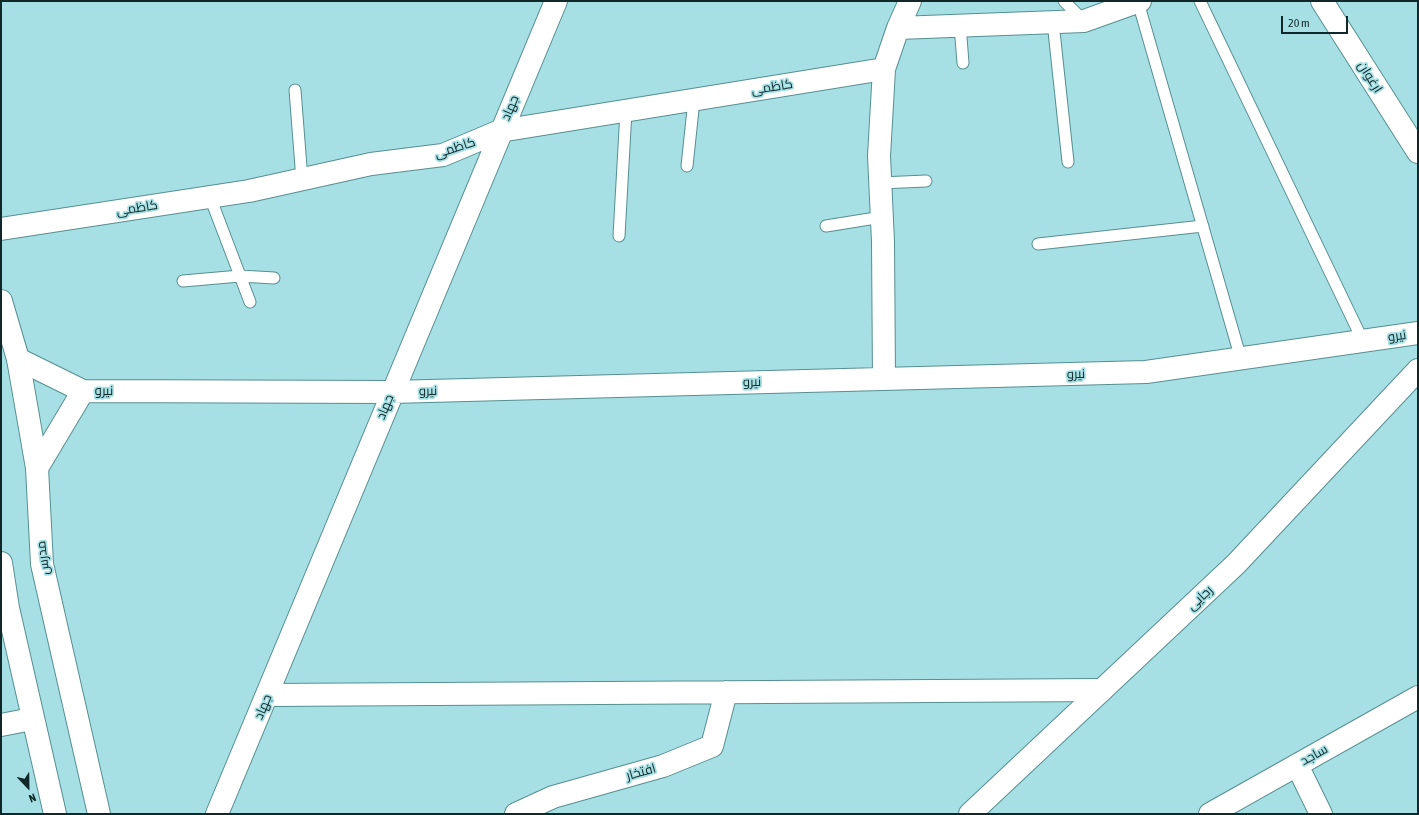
<!DOCTYPE html>
<html>
<head>
<meta charset="utf-8">
<style>
	body { margin:0 }
	#map { position:relative; width:1419px; height:815px; overflow:hidden; background:#a6e0e4; font-family:"Asap Condensed",sans-serif }
	canvas { display:block }
	.frame { position:absolute; inset:0; border:2px solid #11282a; pointer-events:none }
	.north { position:absolute; left:8px; top:767px; width:40px; height:40px; -webkit-text-stroke:3px #a6e0e4; paint-order:stroke; rotate:158deg; font-size:11px; font-weight:700; line-height:16px; text-align:center; color:#11282a }
	.north::after { content:''; display:block; margin:auto; width:14px; height:18px; background:#11282a; clip-path:polygon(50% 0,100% 100%,50% 72%,0 100%) }
	.scale { position:absolute; left:1281px; top:16px; width:67px; height:18px; box-sizing:border-box; border:2px solid #11282a; border-top:0; padding-left:5px; font-size:12px; line-height:14px; white-space:nowrap; color:#11282a; -webkit-text-stroke:3px #a6e0e4; paint-order:stroke }
</style>
</head>
<body>
<div id="map">
<canvas width="1419" height="815"></canvas>
<div class="frame"></div>
<div class="north">N</div>
<div class="scale">20 m</div>
</div>
<script>
const g = document.querySelector('canvas').getContext('2d');
g.lineJoin = 'round';
function trace(path, color, width, dash) {
  g.strokeStyle = color;
  g.lineWidth = width;
  g.lineCap = dash ? 'butt' : 'round';
  g.setLineDash(dash || []);
  g.stroke(path);
}
function label(font, color, halo, rows, align = 'center') {
  g.font = font + ' "Asap Condensed",Cairo,sans-serif';
  g.lineWidth = 3.5;
  g.setLineDash([]);
  g.textBaseline = 'middle';
  g.strokeStyle = halo;
  g.fillStyle = color;
  for (const [text, x, y, turn = 0] of rows) {
    g.save();
    g.translate(x, y);
    g.rotate((+turn || 0) * Math.PI / 180);
    g.textAlign = isNaN(turn) ? turn : align;
    if (halo) g.strokeText(text, 0, 0);
    g.fillText(text, 0, 0);
    g.restore();
  }
}
const service = new Path2D(`
	M1064 1 1083 20
	M1200 1 1363 341
	M1138 2 1241 359
	M1053 22 1068 162
	M960 25 963 63
	M295 90 302 180
	M687 166 694 100
	M880 183 926 181
	M210 197 250 302
	M826 226 882 217
	M619 236 626 111
	M1038 244 1203 226
	M183 281 240 276 274 278`);
const minor = new Path2D(`
	M1322 1 1418 152
	M898 28 1084 21 1140 1
	M1 229 249 191 371 164 443 155 500 131 884 69
	M18 359 83 391 37 468
	M884 379 883 242 879 156 884 69 898 28 910 1
	M83 391 391 392 1146 372 1418 333
	M268 695 1102 690
	M1 725 32 719
	M1297 765 1321 814
	M217 814 556 1
	M516 814 553 797 663 766 712 746 726 692
	M1210 814 1418 697`);
const tertiary = new Path2D(`
	M1 301 18 359 37 468 42 564 99 814
	M1 563 8 608 55 814
	M970 814 1236 564 1418 370`);
const streetNames = [
	["ارغوان",1370,77,58],
	["کاظمی",772,87,-9],
	["جهاد",510,108,-67],
	["کاظمی",455,148,-18],
	["کاظمی",137,208,-9],
	["نیرو",1397,336,-8],
	["نیرو",1076,374,-2],
	["نیرو",752,382,-1],
	["نیرو",104,391],
	["نیرو",428,391,-1],
	["جهاد",385,407,-68],
	["مدرس",43,558,-97],
	["رجایی",1200,598,-43],
	["جهاد",263,707,-67],
	["ساجد",1314,755,-29],
	["افتخار",641,772,-16]
];
trace(service, '#568f92', 13);
trace(minor, '#568f92', 24);
trace(tertiary, '#568f92', 24);
trace(service, '#fff', 11);
trace(minor, '#fff', 22);
trace(tertiary, '#fff', 22);
label('13px', '#11282a', '#a6e0e4', streetNames);
</script>
</body>
</html>
